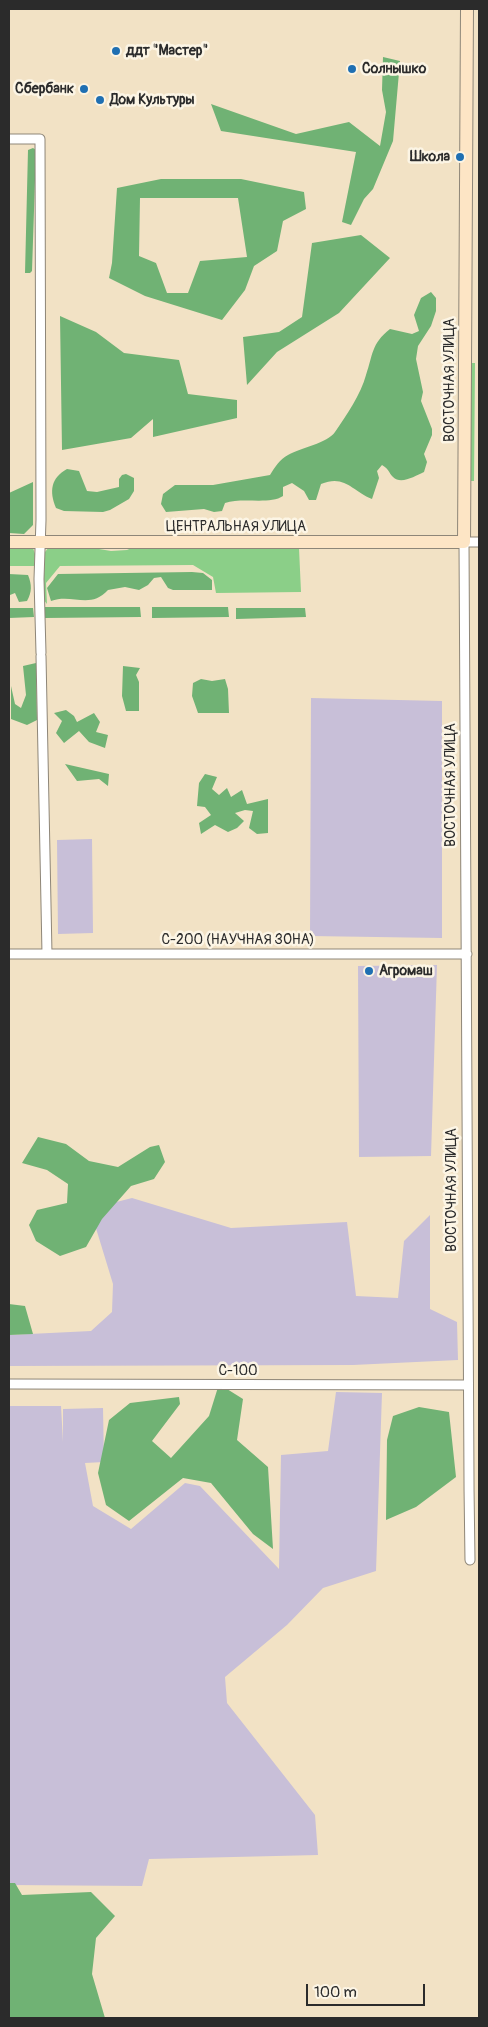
<!DOCTYPE html>
<html>
<head>
<meta charset="utf-8">
<style>
	body { margin:0 }
	#map { position:relative; width:488px; height:2027px; overflow:hidden; background:#f2e2c5; font-family:Pangolin,sans-serif }
	canvas { display:block }
	.frame { position:absolute; inset:0; border:10px solid #2b2b2b; pointer-events:none }
	.scale { position:absolute; left:306px; top:1984px; width:119px; height:22px; box-sizing:border-box; border:2px solid #2b2b2b; border-top:0; padding-left:6px; font-size:15px; line-height:18px; white-space:nowrap; color:#2b2b2b; -webkit-text-stroke:4px #fcf5e5; paint-order:stroke }
</style>
</head>
<body>
<div id="map">
<canvas width="488" height="2027"></canvas>
<div class="frame"></div>
<div class="scale">100 m</div>
</div>
<script>
const g = document.querySelector('canvas').getContext('2d');
g.lineJoin = 'round';
function fillPath(path, color) {
  g.fillStyle = color;
  g.fill(path, 'evenodd');
}
function trace(path, color, width, dash) {
  g.strokeStyle = color;
  g.lineWidth = width;
  g.lineCap = dash ? 'butt' : 'round';
  g.setLineDash(dash || []);
  g.stroke(path);
}
function label(font, color, halo, rows, align = 'center') {
  g.font = font + ' Pangolin,sans-serif';
  g.lineWidth = 5;
  g.setLineDash([]);
  g.textBaseline = 'middle';
  g.strokeStyle = halo;
  g.fillStyle = color;
  for (const [text, x, y, turn = 0] of rows) {
    g.save();
    g.translate(x, y);
    g.rotate((+turn || 0) * Math.PI / 180);
    g.textAlign = isNaN(turn) ? turn : align;
    if (halo) g.strokeText(text, 0, 0);
    g.fillText(text, 0, 0);
    g.restore();
  }
}
const industrial = new Path2D(`
	M311 698 442 701V938L310 936Z
	M92 839 93 933 58 934 57 840Z
	M437 965 431 1156 359 1157 358 966Z
	M132 1198 231 1228 347 1222 356 1296 398 1298 404 1241 430 1215V1309L457 1322 458 1360 353 1365 9 1366V1335L91 1331 112 1312 113 1284 95 1225 85 1210Z
	M336 1392 382 1393 376 1571 323 1588 287 1625 225 1677 227 1703 315 1815 318 1855 149 1859 142 1886 9 1885V1406H61L63 1442V1409L103 1408 104 1462 85 1463 93 1506 131 1529 185 1483 200 1486 279 1569 281 1455 328 1451Z`);
const green = new Path2D(`
	M469 363H475L474 481H469Z
	M136 546 299 548 301 592 216 593 213 577 193 565 60 566 46 583 47 604 43 599 45 552 49 547H87L111 551 127 550Z
	M9 547 33 548 35 554 34 566H9Z`);
const forest = new Path2D(`
	M383 57 400 61 393 141 373 189 364 199 351 225 342 222 356 152 221 131 211 104 296 134 349 122 380 146 386 112 382 90Z
	M33 148 36 150 32 271 30 273H25L28 150Z
	M161 179H241L304 192 306 209 283 221 277 251 254 266 245 290 222 320 145 296 109 278 112 263 117 188ZM140 198H238L247 257 200 261 188 293H167L156 263 139 256Z
	M361 235 390 258 339 313 277 352 247 385 243 337 279 332 302 317 312 243Z
	M431 292 436 298V311L431 326 418 346 416 359 423 392 421 401 432 429V435L424 454 427 462 424 472C415 476 401 485 393 477 388 472 390 470 382 465L377 471 379 478 372 499C352 491 345 474 321 484L316 500H309L304 491 292 483 283 487V496C270 505 242 497 225 503L222 511 214 512 204 509 166 512 161 504 163 494 175 485H213L270 475C275 467 280 459 288 455 300 448 328 443 335 432 346 416 361 394 366 375 373 355 371 344 390 329L412 334 419 331 414 315 421 298Z
	M60 316 96 332 124 353 179 360 188 394 237 400V418L153 437V419L131 438 62 450Z
	M67 469 79 471 87 491 97 492 119 487V479L122 475 126 474 134 478V491L129 499 110 510 103 512 64 511 56 508C49 491 51 478 67 469Z
	M33 482V525L24 534 9 533V493Z
	M192 572 203 573 212 580V590H173L168 588 161 577 154 578 148 585 139 590 125 587 108 590C90 610 72 593 51 601L47 588 58 574Z
	M9 574 28 575C32 585 32 592 27 601L19 602 15 593 10 595Z
	M44 607H140L141 617 44 618Z
	M152 607H228L229 617 152 618Z
	M9 608H33L34 617 9 618Z
	M236 608H305L306 617 236 619Z
	M36 663 37 720 27 725 11 719V686L15 704 21 708 26 695 23 666Z
	M123 666 140 668 136 675 139 682V711H126L122 696Z
	M201 679 212 681 225 679 228 689 229 713H198L192 696 193 683Z
	M66 710 74 716 77 722 94 713 100 722 96 732 108 735 105 748 89 742 79 731 64 743 56 733 62 721 54 713Z
	M65 764 109 774 108 786 99 779 77 781Z
	M205 774 217 777 212 789 219 795 227 788 231 797 242 790 247 804 268 799V833L257 834 249 828 253 811 245 810 235 813 244 821 237 828 228 832 215 825 201 834 199 823 211 815 205 807 197 806 199 783Z
	M38 1137 66 1144 89 1161 118 1167 150 1147 159 1145 165 1162 154 1179 131 1186 102 1219 86 1247 60 1256 36 1241 29 1225 37 1210 67 1203 68 1184 47 1170 22 1163Z
	M9 1304 25 1306 33 1334 9 1335Z
	M219 1384 243 1399 237 1440 268 1467 273 1549 253 1534 211 1483 183 1478 129 1521 106 1505 98 1473 109 1420 130 1403 179 1397 180 1404 152 1441 171 1458 209 1416Z
	M419 1407 449 1412 456 1477 416 1507 386 1520 387 1440 393 1416Z
	M9 1883H15L22 1895 91 1892 115 1916 96 1938 92 1974 105 2018H9Z`);
const street = new Path2D(`
	M9 139H40L41 520 39 579 41 653
	M41 656 47 954
	M9 954H467
	M9 1384 467 1385
	M470 1560C465 1221 466 882 464 542H479`);
const secondary = new Path2D(`
	M9 542H464L467 9`);
const markers = [
	[116,51,5,"#1f6fb2"],
	[352,69,5,"#1f6fb2"],
	[84,89,5,"#1f6fb2"],
	[100,100,5,"#1f6fb2"],
	[460,157,5,"#1f6fb2"],
	[369,971,5,"#1f6fb2"]
];
const poiNames = [
	["ддт \"Мастер\"",126,51],
	["Солнышко",362,69],
	["Сбербанк",74,89,"right"],
	["Дом Культуры",110,100],
	["Школа",450,157,"right"],
	["Агромаш",379,971]
];
const streetNames = [
	["ВОСТОЧНАЯ УЛИЦА",450,380,-90],
	["ЦЕНТРАЛЬНАЯ УЛИЦА",236,527],
	["ВОСТОЧНАЯ УЛИЦА",451,785,-90],
	["С-200 (НАУЧНАЯ ЗОНА)",238,940],
	["ВОСТОЧНАЯ УЛИЦА",452,1190,-90],
	["С-100",238,1371]
];
fillPath(industrial, '#c8bfd8');
fillPath(green, '#8bcf88');
fillPath(forest, '#70b274');
trace(street, '#8e8678', 11);
trace(secondary, '#8e8678', 14);
trace(street, '#fff', 9);
trace(secondary, '#fde5c5', 12);
for (const [x, y, r, color] of markers) {
  const dot = new Path2D();
  dot.arc(x, y, r, 0, 2 * Math.PI);
  g.fillStyle = color;
  g.fill(dot);
  trace(dot, '#fcf5e5', 2);
}
label('bold 14px', '#2b2b2b', '#fcf5e5', poiNames, 'left');
label('14px', '#2b2b2b', '#fcf5e5', streetNames);
</script>
</body>
</html>
